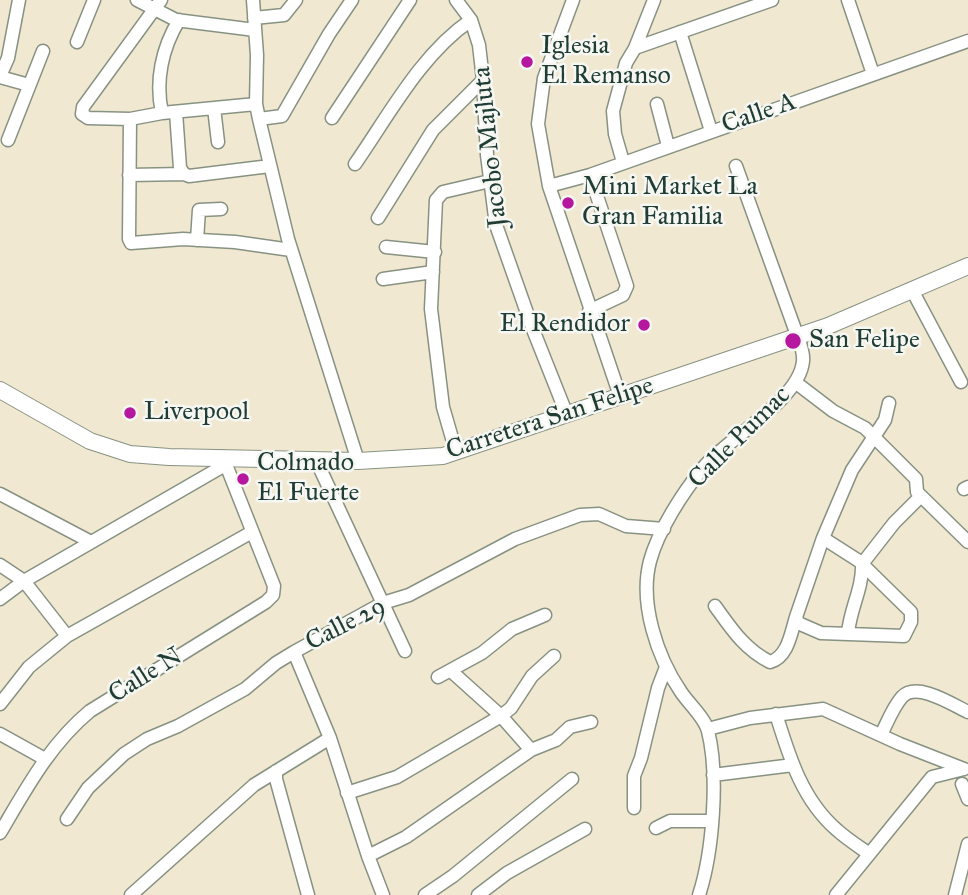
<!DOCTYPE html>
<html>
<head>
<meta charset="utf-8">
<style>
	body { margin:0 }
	canvas { display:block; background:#f0e8d1 }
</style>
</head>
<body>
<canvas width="968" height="895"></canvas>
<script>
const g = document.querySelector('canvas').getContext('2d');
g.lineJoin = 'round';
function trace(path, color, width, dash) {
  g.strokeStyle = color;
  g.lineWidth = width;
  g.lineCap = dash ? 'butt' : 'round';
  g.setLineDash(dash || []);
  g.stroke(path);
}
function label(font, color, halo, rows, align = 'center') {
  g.font = font + ' "IM FELL Great Primer",serif';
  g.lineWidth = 5;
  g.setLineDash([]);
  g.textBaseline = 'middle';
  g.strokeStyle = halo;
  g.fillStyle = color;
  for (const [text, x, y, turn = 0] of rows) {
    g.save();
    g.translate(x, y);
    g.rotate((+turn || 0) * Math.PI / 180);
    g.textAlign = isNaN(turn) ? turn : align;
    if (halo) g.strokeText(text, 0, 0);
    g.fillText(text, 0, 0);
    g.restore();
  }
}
const minor = new Path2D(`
	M137 0 176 20 255 30
	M161 0 83 107 82 114 88 118 130 119 162 113 256 104
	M253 0 257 55 256 104 259 119 288 239 358 461
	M456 0 471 20 479 45 483 80 487 155 496 225 532 327 567 415
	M573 0 544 78 538 124 549 186 620 396
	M848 0 873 74
	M254 18 284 15 296 0
	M680 32 711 131
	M77 42 94 0
	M635 48 772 0
	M0 76 8 58 19 0
	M0 77 29 85
	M657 104 668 146
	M214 108 218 142
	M176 112 180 168 184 174
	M162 113C155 81 162 48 179 20
	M332 118 410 0
	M130 119 129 239 131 243 183 239 235 242 291 250
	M259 119 282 116 329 34 352 0
	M8 140 43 51
	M623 162 615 134 613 111 626 63 635 48 654 0
	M355 164C389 115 421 54 471 20
	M129 175 184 174 189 176 270 166
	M549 186 590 175 968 41
	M378 218 433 130 483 80
	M197 240 199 210 221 209
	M386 247 435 252
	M383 279 433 272
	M912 290 961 382
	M589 311 623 295 627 286 590 175
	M795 382 833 411 865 428 916 479 917 492 968 542
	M456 452 443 407 431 309 436 200 443 192 490 181
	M316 460 405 651
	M964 489 968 487
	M0 494 91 542
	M823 538 796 617 798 623 821 633 904 636 911 622V612L859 561 823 538 852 470 885 420 889 403
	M0 565 24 581 67 636
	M0 599 24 581 225 465
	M715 606C731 628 744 649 770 662 788 657 791 633 796 617
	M848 633C850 609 863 588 862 564L894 523 921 496
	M294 652 330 738 368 856 383 895
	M451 671 501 716 531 750
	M438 677 482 653 512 629 545 615
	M0 704 29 667 67 636 252 532
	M776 714C789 756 802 800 837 830 847 839 858 846 868 853
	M708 729 750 718 823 709 900 744 964 769
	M0 734 45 759
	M881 735C887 723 893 707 902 697 917 681 953 705 968 712
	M276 771V779L308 895
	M713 775 793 765
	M962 784 968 799
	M347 793 397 777 501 716 511 708 532 676 554 656
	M634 808V776L641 758 658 688 666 667
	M67 819 88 788 124 754 147 739 178 726 245 689 276 663 294 652 383 603 409 595 515 539 580 515 599 514 626 526 664 529
	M656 828 670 821H711
	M0 833C26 789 50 744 90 711L266 602 273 595 274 586 223 457
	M368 856 406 837 531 750 556 740 570 727 591 722
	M131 895 254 785 330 738
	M425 895 453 876 572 779
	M478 895 507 873 585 829
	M699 895C713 852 719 775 708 731 705 718 689 704 681 692 657 657 639 603 650 561 658 531 683 492 703 468 726 439 800 400 803 361 804 352 800 343 797 335L736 166
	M836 895 932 777 964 769
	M955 895 968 844`);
const major = new Path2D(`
	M0 390 90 441 130 454 169 457 358 461 443 456 828 326 968 266`);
const markers = [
	[527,62,7,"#b5179e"],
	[568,203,7,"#b5179e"],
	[644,325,7,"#b5179e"],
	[793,341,9,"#b5179e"],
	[130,413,7,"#b5179e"],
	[243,479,7,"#b5179e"]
];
const poiNames = [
	["Iglesia",541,47],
	["El Remanso",541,77],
	["Mini Market La",582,188],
	["Gran Familia",582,218],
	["El Rendidor",630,325,"right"],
	["San Felipe",809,341],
	["Liverpool",144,413],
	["Colmado",257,464],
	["El Fuerte",257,494]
];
const streetNames = [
	["Calle A",759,114,-19],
	["Jacobo Majluta",491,147,-96],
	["Carretera San Felipe",550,419,-18],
	["Calle Pumac",740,438,-45],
	["Calle 29",346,625,-27],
	["Calle N",146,676,-32]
];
trace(minor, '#889282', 15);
trace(major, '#889282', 18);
trace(minor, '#fff', 12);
trace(major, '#fff', 16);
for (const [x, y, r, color] of markers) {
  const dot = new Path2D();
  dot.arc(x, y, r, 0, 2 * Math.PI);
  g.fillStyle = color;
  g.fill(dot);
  trace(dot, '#f6f6f2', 2.5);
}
label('26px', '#1f3d34', '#f6f6f2', poiNames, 'left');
label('26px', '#1f3d34', '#f6f6f2', streetNames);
</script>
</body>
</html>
